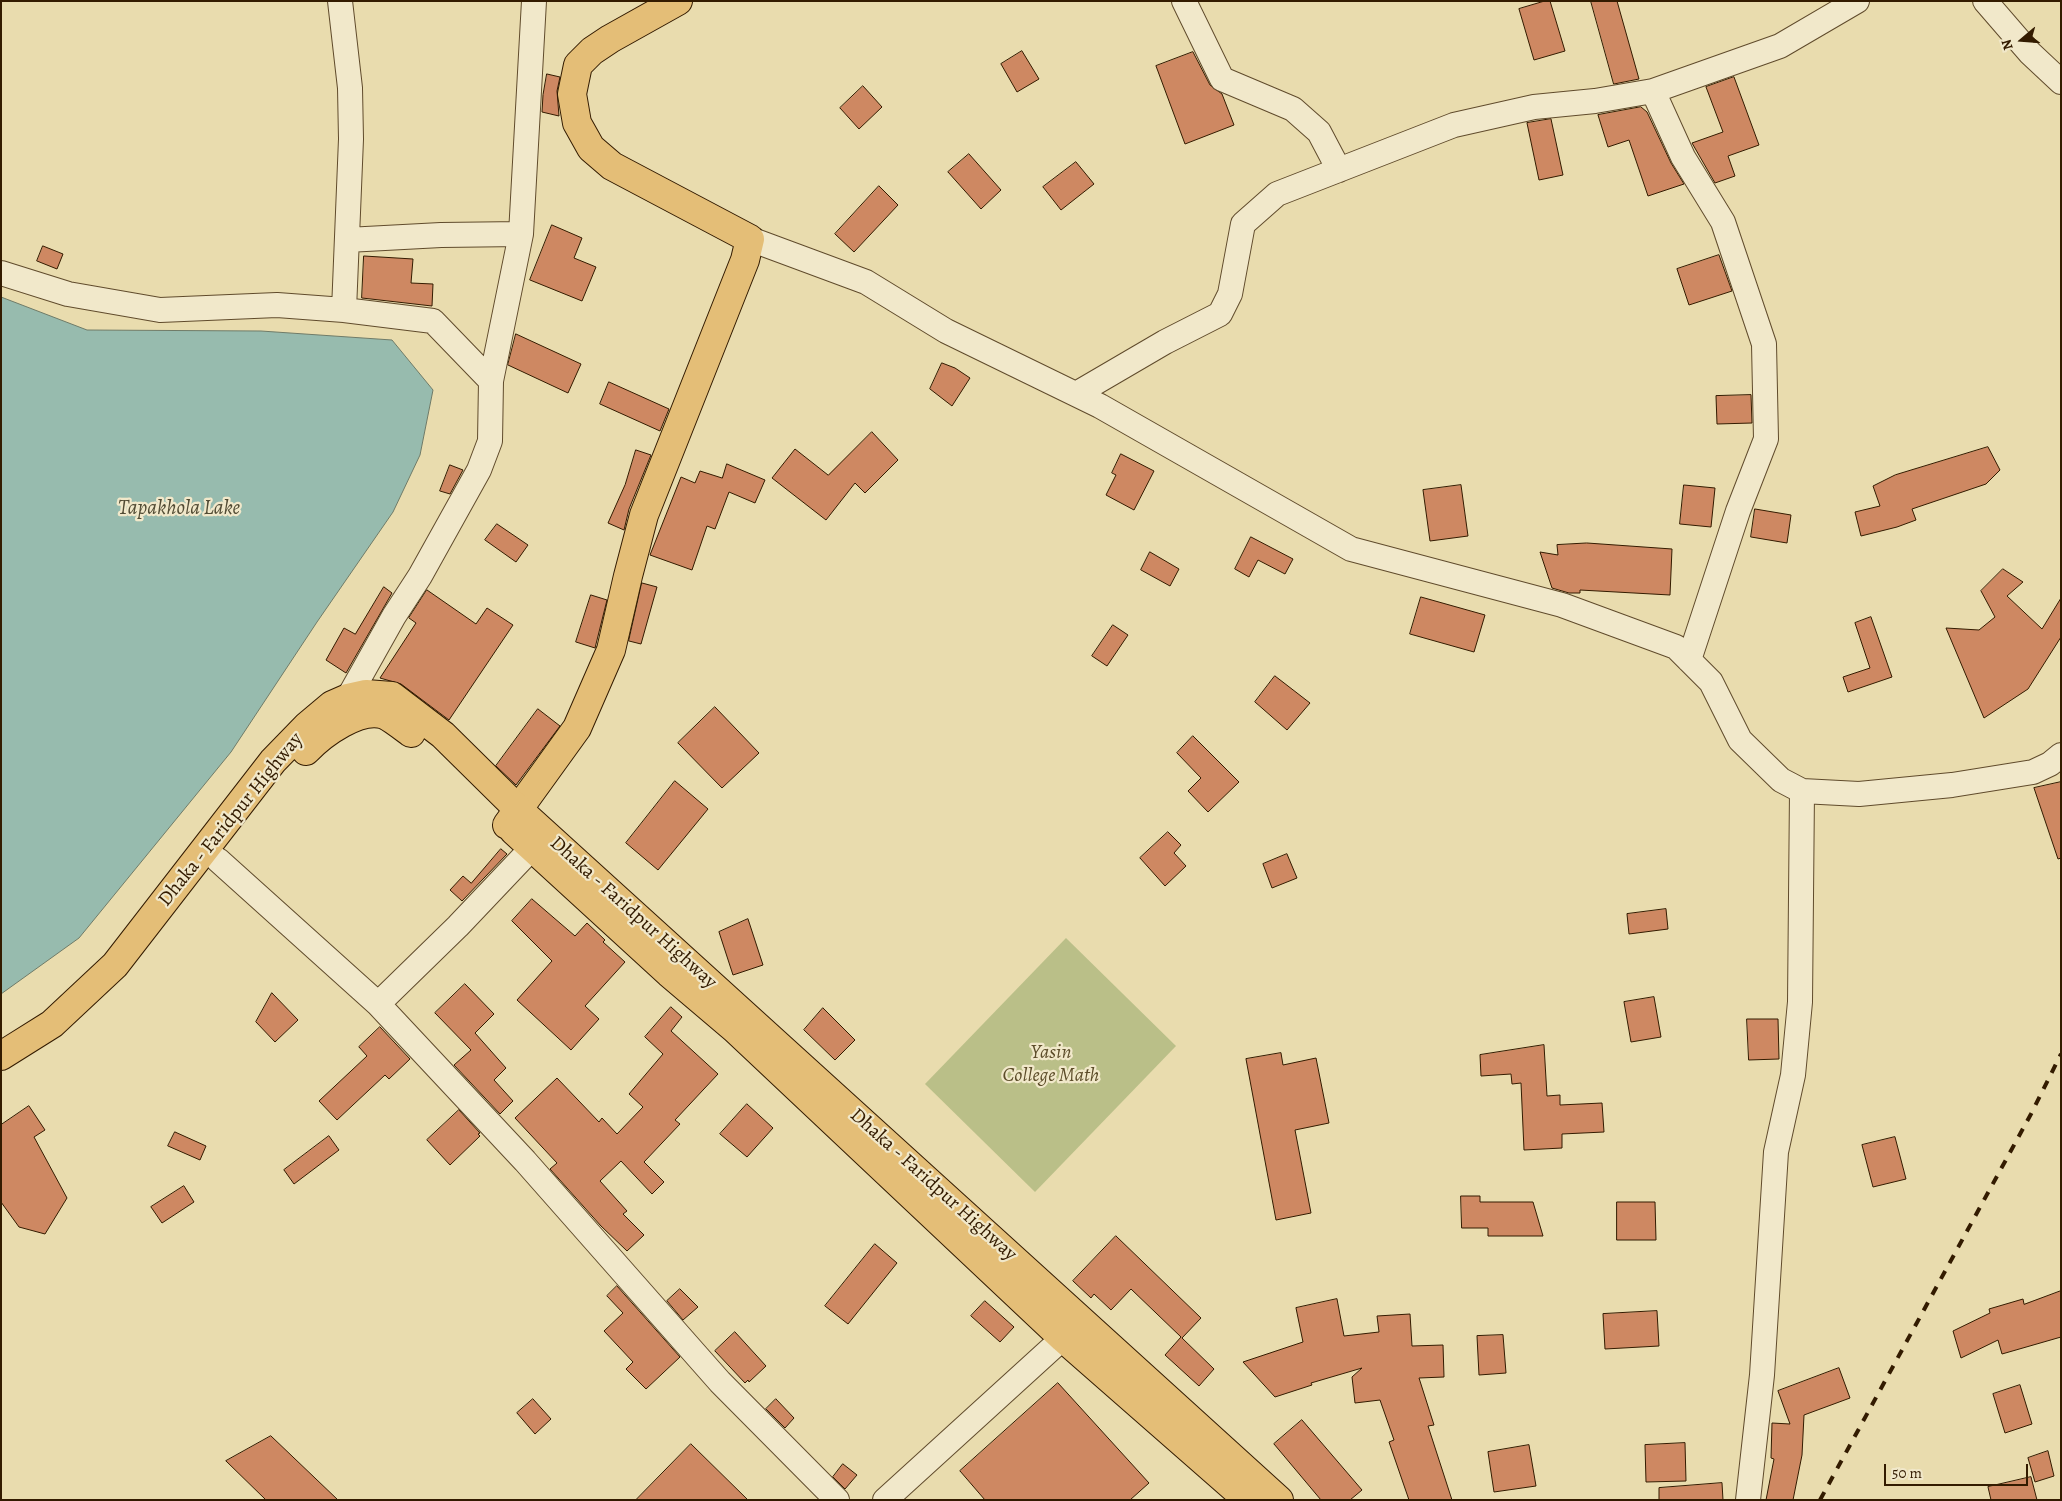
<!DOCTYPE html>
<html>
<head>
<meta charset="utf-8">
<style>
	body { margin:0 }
	#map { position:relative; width:2062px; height:1501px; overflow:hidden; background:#e9dcae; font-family:Alegreya,serif }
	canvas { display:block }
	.frame { position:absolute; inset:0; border:2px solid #331b00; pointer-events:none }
	.north { position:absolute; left:1997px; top:15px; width:50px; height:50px; -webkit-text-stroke:4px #f1e8ca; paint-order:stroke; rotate:252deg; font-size:14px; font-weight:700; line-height:20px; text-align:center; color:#331b00 }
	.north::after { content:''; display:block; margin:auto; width:18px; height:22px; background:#331b00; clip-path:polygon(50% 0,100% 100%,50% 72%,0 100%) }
	.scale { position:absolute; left:1884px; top:1464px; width:144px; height:22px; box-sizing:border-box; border:2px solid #331b00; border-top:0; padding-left:6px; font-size:15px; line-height:18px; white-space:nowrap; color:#331b00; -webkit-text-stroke:4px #f1e8ca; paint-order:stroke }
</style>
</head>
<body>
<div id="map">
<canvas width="2062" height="1501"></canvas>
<div class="frame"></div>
<div class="north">N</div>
<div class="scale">50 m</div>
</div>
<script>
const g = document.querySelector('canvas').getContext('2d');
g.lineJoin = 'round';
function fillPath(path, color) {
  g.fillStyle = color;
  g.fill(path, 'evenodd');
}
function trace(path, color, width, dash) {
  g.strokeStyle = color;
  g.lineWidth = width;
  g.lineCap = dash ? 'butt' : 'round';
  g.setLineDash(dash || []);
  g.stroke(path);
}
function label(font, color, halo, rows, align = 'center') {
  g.font = font + ' Alegreya,serif';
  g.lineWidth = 4.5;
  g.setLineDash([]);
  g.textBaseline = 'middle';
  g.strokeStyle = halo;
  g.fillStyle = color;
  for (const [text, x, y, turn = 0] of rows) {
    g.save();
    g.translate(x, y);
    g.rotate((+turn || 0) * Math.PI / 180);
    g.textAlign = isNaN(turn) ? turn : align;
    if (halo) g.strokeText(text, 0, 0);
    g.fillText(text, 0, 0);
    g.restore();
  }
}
const green = new Path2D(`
	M1066 938 1176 1046 1035 1192 925 1084Z`);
const water = new Path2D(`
	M1 297 87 330 261 331 392 340 433 390 420 455 393 512 317 622 231 752 79 938 1 994Z`);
const building = new Path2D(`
	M1545 1H1550L1565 51 1534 60 1519 9Z
	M1591 1H1617L1639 79 1614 84Z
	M1022 51 1039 79 1017 92 1001 64Z
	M1193 52 1210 85 1222 94 1234 125 1185 144 1156 66Z
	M547 74 560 77 557 91 559 116 542 112 543 95Z
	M1734 77 1759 145 1728 156 1735 176 1715 183 1692 143 1723 132 1706 87Z
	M863 86 882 107 859 129 840 108Z
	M1641 107 1647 112 1671 163 1684 184 1648 196 1629 140 1608 147 1598 115Z
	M1551 119 1563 175 1539 180 1527 123Z
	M969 154 1001 190 981 209 948 172Z
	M1076 162 1094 184 1061 210 1043 187Z
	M879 186 898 205 854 252 835 234Z
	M552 225 582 238 574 258 596 267 582 301 530 280Z
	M43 246 63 254 57 269 37 261Z
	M1719 255 1732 291 1689 305 1677 269Z
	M364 256 413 259 411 283 433 284 432 306 362 298Z
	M516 334 581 364 568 393 508 365Z
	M942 363 955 368 970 378 952 406 930 389Z
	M609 382 669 409 660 431 600 404Z
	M1751 395 1752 423 1717 424 1716 396Z
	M872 432 898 460 865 493 855 483 826 520 772 478 795 449 828 475Z
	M1988 447 2000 470 1986 484 1912 509 1916 520 1897 527 1861 536 1855 512 1880 506 1873 486 1895 475Z
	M636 450 651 455 629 509 624 530 608 523 625 485Z
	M1121 454 1154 471 1134 510 1106 495 1116 475 1112 473Z
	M727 464 765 480 755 503 729 492 715 529 707 526 692 570 650 555 681 477 695 483 700 471 722 478Z
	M450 465 463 470 450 494 440 491Z
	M1461 485 1468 536 1430 541 1423 490Z
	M1684 485 1715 488 1711 527 1680 524Z
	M1755 509 1791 515 1787 543 1751 537Z
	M497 524 528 545 516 562 485 540Z
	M1251 537 1293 559 1285 574 1258 560 1249 577 1235 569Z
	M1587 543 1672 549 1670 595 1580 590V593H1569L1552 588 1540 552 1558 555 1557 545Z
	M1150 552 1179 569 1170 586 1141 570Z
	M2003 569 2023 582 2007 596 2042 629 2061 598V637L2028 689 1984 718 1946 628 1979 630 1995 617 1981 591Z
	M642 583 657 587 641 644 629 641Z
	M384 587 392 593 346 673 326 660 344 628 355 634Z
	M427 590 476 624 487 608 513 625 449 720 401 684 380 678 416 623 409 618Z
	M591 595 607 600 595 648 576 642Z
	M1421 597 1485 615 1474 652 1410 634Z
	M1871 617 1892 677 1848 692 1843 677 1870 668 1855 623Z
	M1113 625 1128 635 1107 666 1092 656Z
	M1275 676 1310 703 1287 730 1255 702Z
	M715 707 759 753 722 788 678 743Z
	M538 709 560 726 516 785 496 766Z
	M1193 736 1239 782 1208 812 1188 791 1201 778 1177 753Z
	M675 781 708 809 658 870 626 843Z
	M2061 782V858L2058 859 2034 788Z
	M1168 832 1181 845 1174 853 1186 866 1165 886 1140 858Z
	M501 849 507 854 462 901 450 890 463 876 471 883Z
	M1287 854 1297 878 1272 888 1263 864Z
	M532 899 575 936 587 923 605 940 603 942 625 962 585 1006 599 1019 571 1050 517 1000 552 961 512 921Z
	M1666 909 1668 929 1629 934 1627 914Z
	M748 919 763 965 733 975 719 932Z
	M465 984 494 1014 475 1033 506 1068 494 1080 513 1101 500 1114 454 1065 471 1050 435 1013Z
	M272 993 298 1020 275 1042 256 1022Z
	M1654 997 1661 1037 1631 1042 1624 1002Z
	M671 1007 682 1017 671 1031 718 1074 675 1120 680 1124 644 1162 664 1182 652 1194 621 1161 600 1181 627 1211 623 1214 644 1235 627 1251 601 1226 550 1169 557 1163 515 1118 557 1078 599 1122 602 1118 617 1134 643 1107 629 1094 663 1054 645 1037Z
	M823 1008 855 1040 835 1060 804 1030Z
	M1747 1019H1778L1779 1059 1749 1060Z
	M380 1027 410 1059 389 1079 385 1075 337 1120 319 1101 367 1056 359 1047Z
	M1544 1045 1547 1096 1560 1095V1105L1602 1103 1604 1132 1562 1134V1148L1524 1150 1521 1083 1512 1084 1511 1074 1481 1076 1480 1055Z
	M1281 1053 1283 1065 1316 1058 1329 1123 1295 1130 1311 1213 1276 1220 1246 1059Z
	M747 1104 773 1128 747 1157 720 1134Z
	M29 1106 45 1130 34 1137 67 1198 45 1234 19 1227 1 1202V1125Z
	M459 1110 480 1133 478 1134 480 1136 450 1165 427 1140Z
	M175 1132 206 1146 200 1160 168 1146Z
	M329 1136 339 1150 294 1184 284 1170Z
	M1895 1137 1906 1179 1873 1187 1862 1145Z
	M184 1186 194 1202 162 1223 151 1207Z
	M1461 1196H1480V1202H1533L1543 1236H1488V1228H1462Z
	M1617 1202H1655L1656 1240H1617Z
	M1116 1236 1201 1318 1182 1338 1214 1369 1199 1386 1165 1355 1181 1337 1131 1289 1111 1310 1094 1294 1091 1298 1073 1281Z
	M875 1244 897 1263 848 1324 825 1306Z
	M617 1286 680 1357 646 1389 626 1369 633 1362 604 1331 623 1313 607 1296Z
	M680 1289 698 1307 683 1320 667 1301Z
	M2061 1291V1337L2002 1354 1998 1340 1961 1358 1953 1331 1990 1313 1989 1309 2023 1299 2024 1304Z
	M1337 1299 1344 1336 1379 1332 1377 1316 1410 1314 1412 1346 1443 1345 1444 1377 1419 1378 1434 1425 1428 1426 1452 1500H1409L1389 1442 1394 1440 1380 1400 1355 1403 1352 1377 1362 1368 1311 1383 1312 1385 1275 1397 1243 1362 1303 1342 1296 1308Z
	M985 1301 1014 1327 1000 1342 971 1316Z
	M1657 1311 1659 1346 1605 1349 1603 1314Z
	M735 1332 766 1366 749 1382 748 1380 745 1383 715 1351Z
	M1503 1335 1506 1373 1479 1375 1477 1336Z
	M1839 1368 1850 1398 1804 1415 1802 1455 1793 1500H1766L1774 1459 1771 1458 1772 1423 1790 1424 1778 1391Z
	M1058 1383 1149 1483 1130 1500H985L960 1471Z
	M2020 1385 2032 1424 2005 1433 1993 1394Z
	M533 1399 551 1419 535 1434 517 1413Z
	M776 1399 794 1418 785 1428 766 1409Z
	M1302 1420 1362 1490 1350 1500H1321L1274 1444Z
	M271 1436 338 1500H266L226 1461Z
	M1685 1443 1686 1481 1646 1482 1645 1445Z
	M691 1444 748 1500H636Z
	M1529 1445 1536 1486 1494 1492 1488 1452Z
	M2048 1451 2054 1476 2035 1482 2028 1458Z
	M843 1464 857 1475 845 1489 833 1477Z
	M2031 1477 2037 1500H1991L1988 1487Z
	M1722 1483 1723 1500H1659V1488Z`);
const minor = new Path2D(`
	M340 1 350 88 351 139 344 310
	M1184 1 1222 79 1293 109 1319 132 1339 170
	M1985 1 2030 53 2061 82
	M1653 91 1683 157 1723 222 1764 344 1766 439 1738 511 1689 660
	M750 239 866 282 946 331 1100 406 1351 549 1562 605 1676 647 1711 682 1740 740 1781 780 1802 791 1859 794 1952 785 2033 772 2050 764 2061 755
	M347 240 441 235 521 234
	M1 273 68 294 160 310 277 305 344 310 433 321 491 381 490 441 479 470 420 576 394 616 348 698
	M491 381 521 234 534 1
	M1076 394 1165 342 1220 314 1230 294 1243 224 1277 194 1454 125 1534 107 1595 101 1653 91 1780 46 1857 1
	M218 860 378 1004 525 1161 720 1382 837 1500
	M378 1004 458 926 532 848
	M885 1500 1063 1338 1073 1322
	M1748 1500 1762 1375 1776 1152 1793 1075 1800 1002 1802 791`);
const major = new Path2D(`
	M507 825 577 728 611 650 628 576 644 515 745 260 750 239 612 166 591 148 577 123 572 94 578 65 592 51 610 39 678 1`);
const highway = new Path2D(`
	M306 751C322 734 360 706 385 715 393 719 403 727 411 733
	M514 831 669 973 735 1029 1063 1338 1248 1500
	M1 1056 52 1024 115 965 273 761 307 726 332 705 348 698 366 694 392 696 443 735 519 810 1279 1500`);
const rail = new Path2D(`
	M1820 1500 2031 1114 2061 1054`);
const streetNames = [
	["Dhaka - Faridpur Highway",231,820,-51],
	["Dhaka - Faridpur Highway",633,913,42],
	["Dhaka - Faridpur Highway",933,1185,42]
];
const parkNames = [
	["Yasin",1051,1053],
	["College Math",1051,1076]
];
const waterNames = [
	["Tapakhola Lake",179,509]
];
fillPath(green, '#babf88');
fillPath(water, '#97bbae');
trace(water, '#6f7b68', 1);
fillPath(building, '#ce8862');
trace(building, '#331b00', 1);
trace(minor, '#604b2c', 26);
trace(major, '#331b00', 30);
trace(highway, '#331b00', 30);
trace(minor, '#f1e8ca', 24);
trace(major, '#e4be77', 28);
trace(highway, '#e4be77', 28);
trace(rail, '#331b00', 4, [9, 9]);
label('20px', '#331b00', '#f1e8ca', streetNames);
label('italic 20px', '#5c4c29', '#f1e8ca', parkNames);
label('italic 21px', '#514b34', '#f1e8ca', waterNames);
</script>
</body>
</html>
